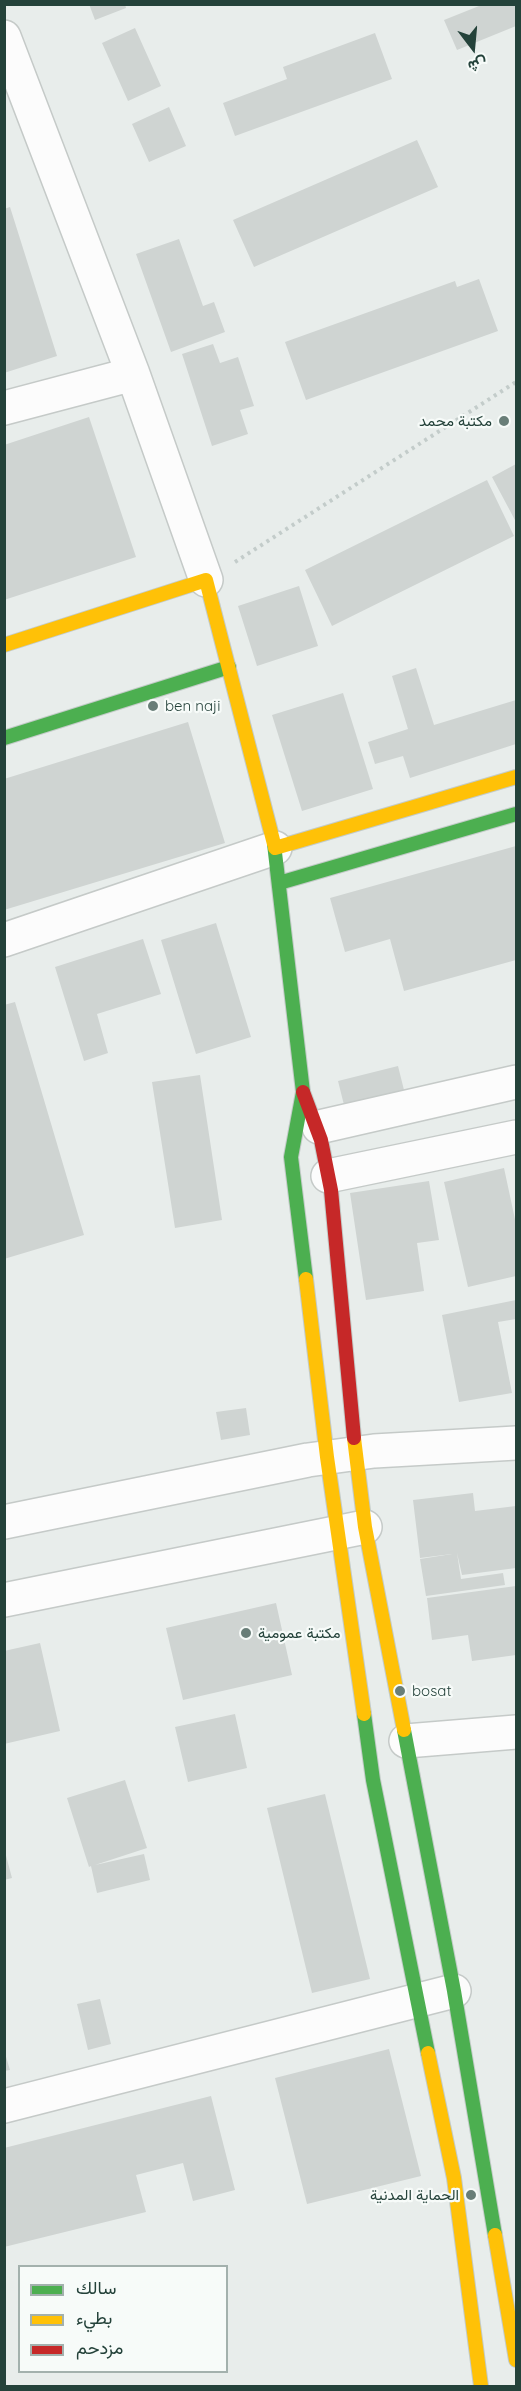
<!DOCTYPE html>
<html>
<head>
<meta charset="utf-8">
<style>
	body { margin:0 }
	#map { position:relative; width:521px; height:2391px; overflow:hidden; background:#e8edeb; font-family:Quicksand,Vazirmatn,sans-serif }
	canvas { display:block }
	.frame { position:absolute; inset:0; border:6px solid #24423a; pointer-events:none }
	.legend { position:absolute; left:18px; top:2265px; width:210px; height:108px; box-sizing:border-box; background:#f7fbf9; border:2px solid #a3b1ad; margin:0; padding:8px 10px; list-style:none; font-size:18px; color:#24423a }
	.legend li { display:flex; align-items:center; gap:12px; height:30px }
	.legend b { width:30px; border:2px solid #a3b1ad }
	.north { position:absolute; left:443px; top:18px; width:60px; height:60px; -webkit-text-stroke:4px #f7fbf9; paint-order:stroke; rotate:164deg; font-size:16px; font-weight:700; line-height:24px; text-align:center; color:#24423a }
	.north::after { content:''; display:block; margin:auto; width:21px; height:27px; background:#24423a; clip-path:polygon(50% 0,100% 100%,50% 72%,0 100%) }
</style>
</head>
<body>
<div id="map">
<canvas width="521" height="2391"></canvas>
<div class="frame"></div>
<ul class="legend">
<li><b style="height:8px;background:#4caf50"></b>سالك</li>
<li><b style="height:8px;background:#ffc107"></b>بطيء</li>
<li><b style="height:8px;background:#c62828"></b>مزدحم</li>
</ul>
<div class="north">ش</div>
</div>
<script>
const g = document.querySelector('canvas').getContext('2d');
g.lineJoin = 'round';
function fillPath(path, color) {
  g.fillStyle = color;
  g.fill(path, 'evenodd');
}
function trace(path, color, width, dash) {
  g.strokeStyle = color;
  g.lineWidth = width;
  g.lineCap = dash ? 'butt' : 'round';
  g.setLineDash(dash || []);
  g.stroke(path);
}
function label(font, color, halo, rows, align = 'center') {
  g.font = font + ' Quicksand,Vazirmatn,sans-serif';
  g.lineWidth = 4.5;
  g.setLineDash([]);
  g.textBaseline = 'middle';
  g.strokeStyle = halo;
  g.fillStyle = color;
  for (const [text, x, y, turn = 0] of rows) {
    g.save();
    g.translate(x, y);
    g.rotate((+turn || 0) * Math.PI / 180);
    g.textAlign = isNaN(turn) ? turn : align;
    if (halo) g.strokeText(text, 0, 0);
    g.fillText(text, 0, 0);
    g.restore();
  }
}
const building = new Path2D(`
	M89 4H125L126 8 95 20Z
	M484 4H516V26L457 50 444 20Z
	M135 28 161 86 128 101 102 43Z
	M375 33 392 79 235 136 223 103 287 79 283 67Z
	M169 107 186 146 149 162 132 124Z
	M417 140 438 187 254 267 233 220Z
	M10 207 57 356 4 373V209Z
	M179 239 203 306 214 302 225 332 171 352 136 254Z
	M479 279 498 331 306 400 285 342 455 281 457 287Z
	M213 344 220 363 238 357 254 406 240 410 248 434 212 446 182 354Z
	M89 417 136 557 4 600V445Z
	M516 464V522L492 477Z
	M487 480 514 536 332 626 305 570Z
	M299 586 318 646 257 666 238 606Z
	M416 668 434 725 516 700V744L410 778 403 756 375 764 368 742 408 729 392 676Z
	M343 693 373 789 302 811 272 715Z
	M188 722 225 843 4 910V779Z
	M516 846V960L404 991 390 939 345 952 330 898Z
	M216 923 251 1037 196 1054 161 940Z
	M143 939 161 994 97 1014 108 1053 84 1061 55 967Z
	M15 1002 84 1235 4 1259V1005Z
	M398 1066 405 1094 345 1109 338 1081Z
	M200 1075 222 1220 175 1228 152 1082Z
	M504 1168 516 1224V1276L468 1287 444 1182Z
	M429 1181 439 1240 417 1243 424 1291 366 1300 350 1193Z
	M516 1300V1319L498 1322 512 1393 459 1402 442 1315Z
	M246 1408 250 1435 221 1440 216 1412Z
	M473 1493 475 1511 516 1506V1568L462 1575 457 1553 461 1579 503 1573 505 1585 426 1596 420 1559 452 1554 420 1558 413 1500Z
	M516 1586V1655L472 1661 468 1635 432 1640 427 1598Z
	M276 1603 292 1675 183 1700 166 1628Z
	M40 1643 60 1731 4 1744V1651Z
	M235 1714 247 1768 188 1782 175 1727Z
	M125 1780 147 1848 95 1865 144 1854 150 1880 97 1893 91 1866 89 1867 67 1798Z
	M325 1794 370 1979 312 1993 267 1808Z
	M4 1848 12 1878 4 1880Z
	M100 1999 111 2044 88 2050 77 2004Z
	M389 2049 421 2176 307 2204 275 2078Z
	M4 2050 10 2070 4 2071Z
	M211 2096 235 2190 193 2201 183 2163 136 2175 146 2212 4 2247V2148Z`);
const path = new Path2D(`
	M235 562 516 382`);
const street = new Path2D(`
	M4 37 133 374 206 580
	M4 408 133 374
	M4 940 275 848
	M319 1127 516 1082
	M328 1176 516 1137
	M4 1522 308 1460 374 1451 516 1443
	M4 1600 365 1527
	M406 1741 516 1732
	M4 2106 454 1991`);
const fast = new Path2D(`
	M4 738 229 667
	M274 844 303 1092 291 1157 306 1279
	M279 883 516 814
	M364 1714 373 1780 428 2053
	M404 1730 454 1991 495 2235`);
const slow = new Path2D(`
	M4 645 206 580 274 844
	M275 848 516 777
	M306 1279 327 1457 364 1714
	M354 1438 365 1527 404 1730
	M428 2053 454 2178 481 2386
	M495 2235 516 2360`);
const jam = new Path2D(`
	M303 1092 321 1140 331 1190 354 1438`);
const markers = [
	[504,421,6,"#697e78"],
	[153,706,6,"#697e78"],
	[246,1633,6,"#697e78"],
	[400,1691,6,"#697e78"],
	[471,2195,6,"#697e78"]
];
const poiNames = [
	["مكتبة محمد",492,421,"right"],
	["ben naji",165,706],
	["مكتبة عمومية",258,1633],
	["bosat",412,1691],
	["الحماية المدنية",459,2195,"right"]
];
fillPath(building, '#cfd4d2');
trace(street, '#c5cac8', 36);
trace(fast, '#c3cbc8', 16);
trace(slow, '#c3cbc8', 16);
trace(jam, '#c3cbc8', 16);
trace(path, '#c3ccca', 4, [3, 4.5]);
trace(street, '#fcfcfc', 33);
trace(fast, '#4caf50', 14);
trace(slow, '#ffc107', 14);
trace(jam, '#c62828', 14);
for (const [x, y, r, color] of markers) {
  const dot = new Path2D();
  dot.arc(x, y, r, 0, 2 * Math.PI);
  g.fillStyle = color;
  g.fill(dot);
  trace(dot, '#f7fbf9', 2);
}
label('15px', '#24423a', '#f7fbf9', poiNames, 'left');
</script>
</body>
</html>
